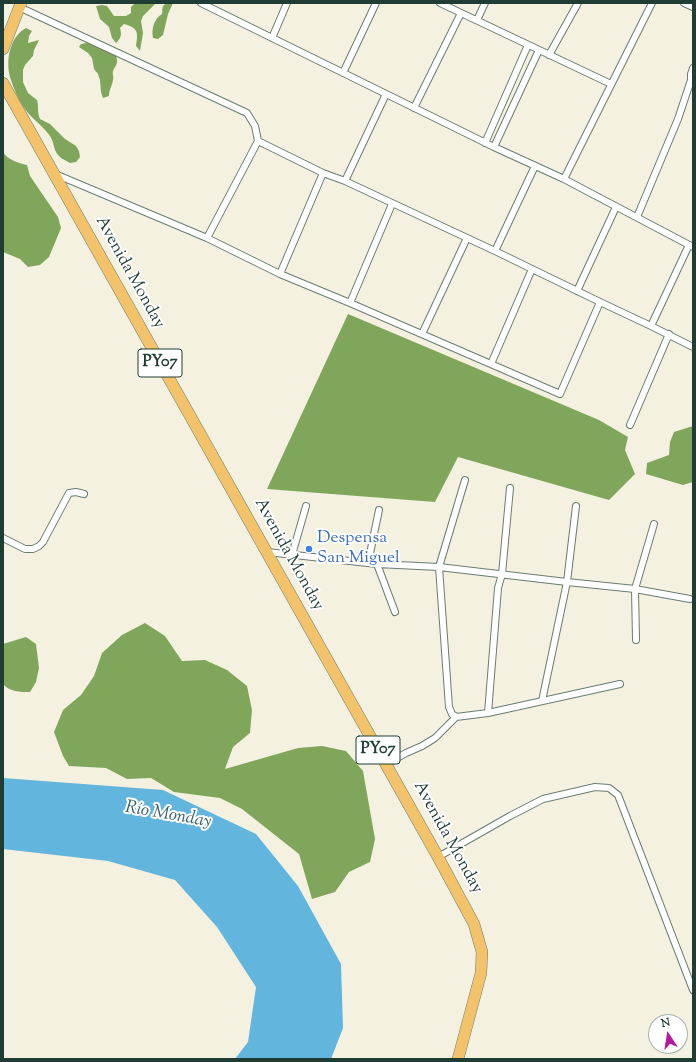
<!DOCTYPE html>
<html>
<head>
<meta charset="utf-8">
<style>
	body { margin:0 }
	#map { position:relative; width:696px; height:1062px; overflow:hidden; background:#f5f1e1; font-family:"Sorts Mill Goudy",serif }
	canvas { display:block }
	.frame { position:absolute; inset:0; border:4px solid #1f3d34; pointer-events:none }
	.north { position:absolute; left:648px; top:1014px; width:40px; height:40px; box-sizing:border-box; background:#fff; border:1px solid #a5b1ae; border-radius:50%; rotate:348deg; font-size:11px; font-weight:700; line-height:16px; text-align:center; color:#1f3d34 }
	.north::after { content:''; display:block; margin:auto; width:14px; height:18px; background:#b5179e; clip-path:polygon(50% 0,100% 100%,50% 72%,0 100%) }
</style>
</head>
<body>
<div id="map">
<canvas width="696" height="1062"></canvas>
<div class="frame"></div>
<div class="north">N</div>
</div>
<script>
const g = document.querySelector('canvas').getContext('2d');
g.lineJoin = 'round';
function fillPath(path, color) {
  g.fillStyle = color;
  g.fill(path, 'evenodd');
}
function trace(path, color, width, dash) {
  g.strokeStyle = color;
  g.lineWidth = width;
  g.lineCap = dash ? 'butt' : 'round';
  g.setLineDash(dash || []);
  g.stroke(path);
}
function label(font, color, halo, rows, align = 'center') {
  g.font = font + ' "Sorts Mill Goudy",serif';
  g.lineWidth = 4;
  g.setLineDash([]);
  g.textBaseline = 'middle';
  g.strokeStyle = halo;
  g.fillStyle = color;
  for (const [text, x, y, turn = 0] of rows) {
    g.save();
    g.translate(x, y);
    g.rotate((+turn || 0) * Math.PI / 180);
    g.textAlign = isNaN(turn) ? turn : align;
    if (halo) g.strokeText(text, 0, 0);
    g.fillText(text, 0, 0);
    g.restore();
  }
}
const forest = new Path2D(`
	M135 3H156L143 16 141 21 143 33 140 51 136 46C138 33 139 28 124 24L120 28C122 35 121 38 116 43L112 38 109 27 100 19 96 6 102 5 107 6 114 16H126L131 13V7Z
	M167 3H173L168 14 163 35 158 39 153 38C151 29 154 19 162 14 163 8 161 6 167 3Z
	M26 28 32 31 29 36 28 43 39 40 34 50 33 56 25 65 23 70V82L28 93 37 100C39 107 37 112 40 119L50 124 65 139 76 146 79 151 80 157 76 162 70 163C65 160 59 158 56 152 54 149 54 144 52 140 51 137 48 133 45 130 40 124 33 119 28 113 21 105 14 90 11 80 5 63 9 37 26 28Z
	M87 43C97 44 119 49 117 62 117 65 114 68 113 71 112 74 114 77 113 80 112 86 109 90 109 96L103 98 101 92 100 80 98 74 94 69 92 58 88 53 79 47 81 44Z
	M3 152C8 160 18 163 27 165L30 176 58 217 61 228 49 257 40 265 28 267 20 259 3 252Z
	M348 314 599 420 628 437 625 450 635 474 609 500 458 457 435 502 267 489Z
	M693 426V482L683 485 646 474 647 463 669 455 670 442 674 432Z
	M145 623 165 636 182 661 205 660 227 670 247 686 252 710 250 733 233 747 225 769 298 748 322 746 346 751 363 771 375 839 370 862 349 872 335 892 312 899 299 854 242 809 220 798 174 792 151 778 127 779 106 768 69 766 63 756 54 732 63 710 81 695 94 676 102 653 122 635Z
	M26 637 36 644 39 668 36 682 30 692C20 692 10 692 3 684V644Z`);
const water = new Path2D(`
	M3 778 163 790 256 834 298 886 341 964 343 1028 331 1059H235L248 1042 256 987 217 927 175 880 108 861 3 849Z`);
const street = new Path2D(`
	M201 3 494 147 564 179 693 247
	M440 3 611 84
	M684 3 693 7
	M19 7 247 113 255 126 258 141 207 238
	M477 20 485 3
	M272 38 287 3
	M549 55 578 3
	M343 73 376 3
	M691 78V74L693 68
	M414 108 461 13
	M258 141 323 173 345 181 495 251 600 302 651 326 693 347
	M485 143 528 45
	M494 147 539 50
	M55 174 207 238 280 274 350 303 560 394 600 302
	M564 179 652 3
	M345 181 386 94
	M637 217 678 119 691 80 693 76
	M495 251 535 166
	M280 274 323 173
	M577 291 616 207
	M350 303 392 204
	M651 326 689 245
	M422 334 467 238
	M491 364 532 269
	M630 425 669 334
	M465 480 439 567 449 707 452 714 456 717 488 713 620 684
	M3 538 25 549H33L39 546 43 542 69 493 76 492 84 494
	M267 552 377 564 439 567 567 582 635 589 690 599
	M292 555 306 506
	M368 563 379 510
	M377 564 395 612
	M636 640 635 589 654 524
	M542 701 567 582 576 506
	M488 713 498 588 502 574 510 488
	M386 764 406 753 422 746 435 738 456 717
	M438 857 510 816 543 799 595 787 609 788 618 795 693 990`);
const highway = new Path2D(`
	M3 49 21 3
	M3 83 438 857 474 924 482 952 481 973 458 1059`);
const markers = [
	[309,549,4,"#3f7fe0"]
];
const shields = [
	[160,363,44],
	[378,750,44]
];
const shieldNames = [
	["PY07",160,363],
	["PY07",378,750]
];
const streetNames = [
	["Avenida Monday",129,273,61],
	["Avenida Monday",288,555,61],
	["Avenida Monday",447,838,61]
];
const shopNames = [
	["Despensa",317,539],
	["San Miguel",317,559]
];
const waterNames = [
	["Río Monday",168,816,10]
];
fillPath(forest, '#80a65c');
fillPath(water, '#62b5dd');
trace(street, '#6a7c71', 8);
trace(highway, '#6a7c71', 12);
trace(street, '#fff', 6);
trace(highway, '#f2c36a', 11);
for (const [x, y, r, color] of markers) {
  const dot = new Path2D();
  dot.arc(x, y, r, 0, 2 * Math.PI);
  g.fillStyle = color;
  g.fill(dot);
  trace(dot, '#fff', 1.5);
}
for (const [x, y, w] of shields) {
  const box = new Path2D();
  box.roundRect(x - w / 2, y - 14, w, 28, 3);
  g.fillStyle = '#fff';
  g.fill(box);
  trace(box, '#1f3d34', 1);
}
label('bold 16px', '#1f3d34', null, shieldNames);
label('17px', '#1f3d34', '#fff', streetNames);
label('17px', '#366cbe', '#fff', shopNames, 'left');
label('italic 18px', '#336167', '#fff', waterNames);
</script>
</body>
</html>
